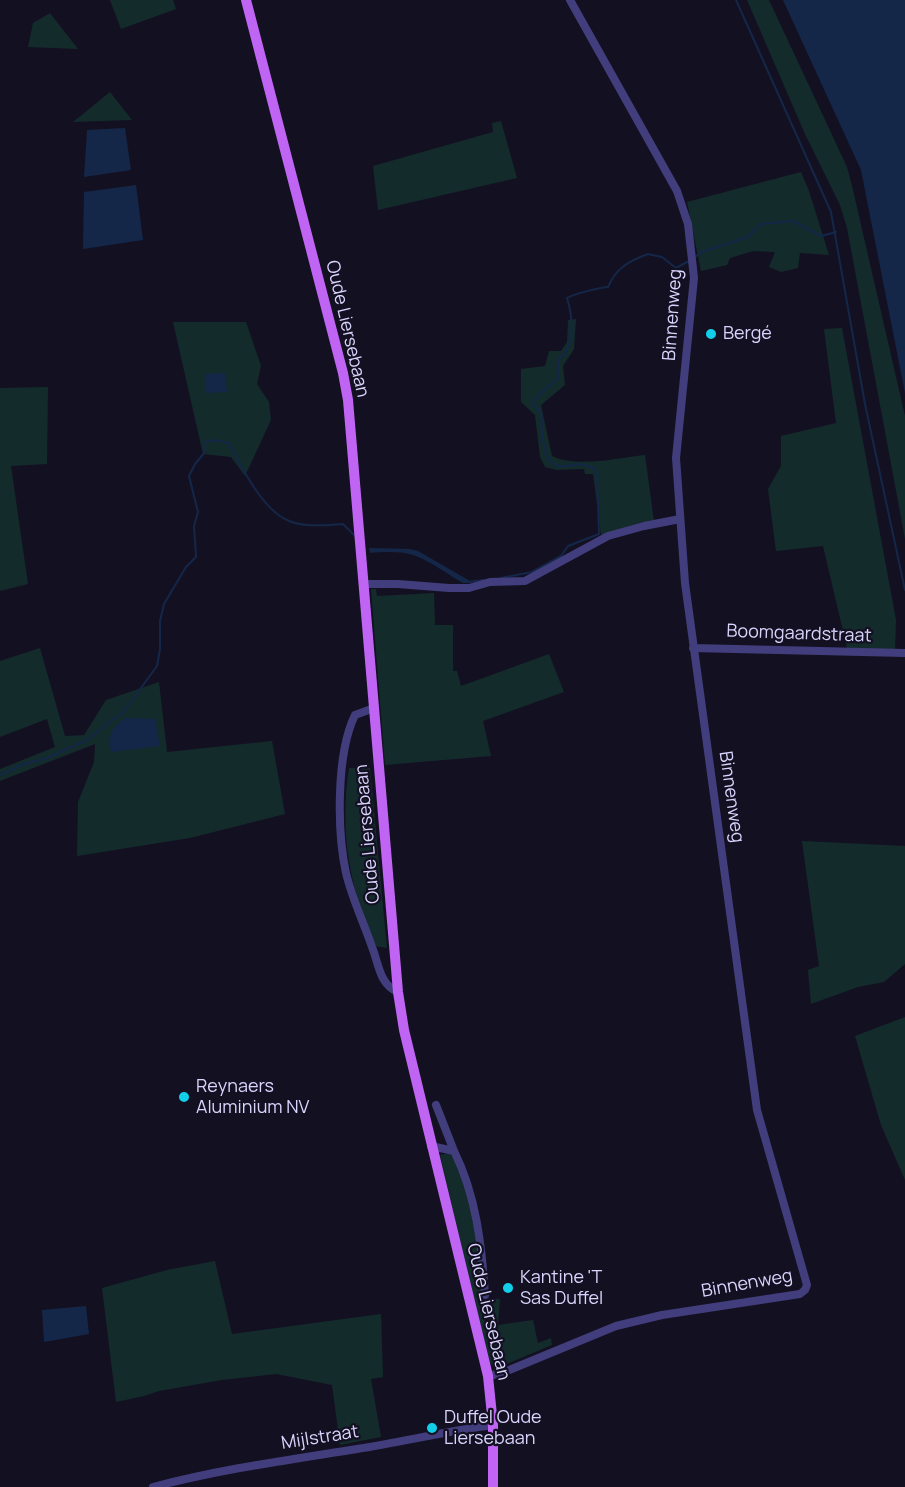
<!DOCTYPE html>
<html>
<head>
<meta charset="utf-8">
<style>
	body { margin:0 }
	canvas { display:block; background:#131022 }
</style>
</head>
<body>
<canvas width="905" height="1487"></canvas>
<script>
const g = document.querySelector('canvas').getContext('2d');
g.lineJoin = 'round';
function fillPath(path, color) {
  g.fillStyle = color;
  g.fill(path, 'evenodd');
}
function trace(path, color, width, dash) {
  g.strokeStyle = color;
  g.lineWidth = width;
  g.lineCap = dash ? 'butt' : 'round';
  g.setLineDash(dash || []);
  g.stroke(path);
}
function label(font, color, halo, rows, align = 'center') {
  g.font = font + ' Manrope,sans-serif';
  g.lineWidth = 4.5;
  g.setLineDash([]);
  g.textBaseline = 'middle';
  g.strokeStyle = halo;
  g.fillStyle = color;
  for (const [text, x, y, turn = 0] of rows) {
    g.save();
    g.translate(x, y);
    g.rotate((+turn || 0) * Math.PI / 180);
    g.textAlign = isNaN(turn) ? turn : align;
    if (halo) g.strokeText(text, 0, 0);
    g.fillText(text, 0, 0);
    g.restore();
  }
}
const green = new Path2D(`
	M110 0H173L176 9 121 29Z
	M747 0H769L847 167 853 190 905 416V539L847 228 840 205 805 134Z
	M50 13 78 49 28 47 33 23Z
	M110 92 132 120 73 122Z
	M501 121 517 178 378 210 373 166 493 132 492 123Z
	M801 172 809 191 829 255 800 253 798 268 781 272 769 267 775 252 753 251 730 258 727 265 701 271 687 202Z
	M576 319 574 349 563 366 565 385 541 405 552 456C575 468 619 458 645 455L654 521 601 535 593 474H585L584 469 557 470 545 467 540 457 535 415 521 402V369L545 366 549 351H561L567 342 568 320Z
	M173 322H246L261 366 257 384 269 402 271 420 245 476 231 457 203 454Z
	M842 328 896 620 895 650 847 648 823 546 776 551 768 489 781 466V436L836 423 824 329Z
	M48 387 47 464 11 466 28 584 0 591V388Z
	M371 589H376L377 596 434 593 435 625H453V671H457L461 686 549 654 564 692 483 721 491 756 385 765Z
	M40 648 65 736 84 735 106 700 159 682 167 752 272 741 285 814 190 838 77 856 78 802 94 762 95 744 0 781V769L55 747 47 719 0 737V661Z
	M349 768H370L387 948 374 946C350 886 339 833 349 768Z
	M802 841 905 846V964L884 982 858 987 811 1004 808 970 819 966Z
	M905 1017V1180L881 1125 855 1036Z
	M449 1153C462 1162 476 1226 478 1245 482 1274 479 1304 489 1332V1298L500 1299 498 1325 533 1320 538 1343 551 1338 552 1345 497 1368 489 1362 440 1155Z
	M215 1261 232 1334 381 1314 383 1377 371 1379 381 1437 340 1445 332 1385 276 1374 222 1380 159 1391 144 1396 116 1402 102 1288 167 1270Z`);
const water = new Path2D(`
	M783 0H905V393L861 170Z
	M125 128 131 170 84 177 87 130Z
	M136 185 143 240 83 249 84 192Z
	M225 373 227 392 205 393V374Z
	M369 548 410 549 418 551 470 581 471 583H463C447 574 431 561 413 555 400 551 383 552 370 553Z
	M125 718 155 719 160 746 111 752C108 734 111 729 125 718Z
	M86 1306 89 1334 44 1342 42 1310Z`);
const stream = new Path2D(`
	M736 0 831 212 865 404 905 590
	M694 258 701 252 748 237 761 224 793 221 821 236 836 232
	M501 578 532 572 561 556 568 546 599 534 597 470C580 462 583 464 565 466 540 470 542 428 541 412L532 403C539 393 550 386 559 377V359C576 345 573 318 567 298 574 294 598 288 608 287 616 268 629 261 648 254L662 257 676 268 689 261
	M468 582 483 580
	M0 775 24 764 47 758 87 740 125 710 157 666 160 649V621L164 604 186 567 196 557 194 526 198 512 189 476 195 464 205 452V442L213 440 229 443C241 466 262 509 287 520 303 528 326 525 343 524L356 537`);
const minor = new Path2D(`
	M363 584H398L449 588H469L490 582 525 581 608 536 644 526 680 519
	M693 648 905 653
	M374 708 355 715C336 754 337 832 346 873 352 899 364 923 372 947 379 964 379 984 398 992
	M436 1105 454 1151
	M431 1146 454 1151C476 1195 482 1246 485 1295
	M488 1376 502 1373 616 1326 662 1315 800 1294 805 1290 807 1285 757 1110 685 583 676 458 694 278 688 224 677 191 570 0
	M153 1487C221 1469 288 1460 357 1449 402 1442 447 1431 493 1425`);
const major = new Path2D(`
	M246 0 343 373 348 400 398 992 404 1030 488 1376 493 1425V1487`);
const markers = [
	[711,334,6,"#13cee9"],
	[184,1097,6,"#13cee9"],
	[508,1288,6,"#13cee9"],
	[432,1428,6,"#13cee9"]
];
const streetNames = [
	["Binnenweg",673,315,-86],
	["Oude Liersebaan",347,329,77],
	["Boomgaardstraat",799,634,2],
	["Binnenweg",731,797,82],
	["Oude Liersebaan",368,834,-95],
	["Binnenweg",747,1284,-10],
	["Oude Liersebaan",488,1312,77],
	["Mijlstraat",320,1438,-9]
];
const poiNames = [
	["Bergé",723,334],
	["Reynaers",196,1087],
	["Aluminium NV",196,1108],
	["Kantine 'T",520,1278],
	["Sas Duffel",520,1299],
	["Duffel Oude",444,1418],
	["Liersebaan",444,1439]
];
fillPath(green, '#132b2b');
fillPath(water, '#142748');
trace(stream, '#142748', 2);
trace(minor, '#423e7d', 8);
trace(major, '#c064f3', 10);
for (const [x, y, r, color] of markers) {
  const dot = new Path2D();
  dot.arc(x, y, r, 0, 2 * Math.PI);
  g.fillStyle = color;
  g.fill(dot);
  trace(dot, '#131022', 2);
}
label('18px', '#d9d4fc', '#131022', streetNames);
label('18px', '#d9d4fc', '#131022', poiNames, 'left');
</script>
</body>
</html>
